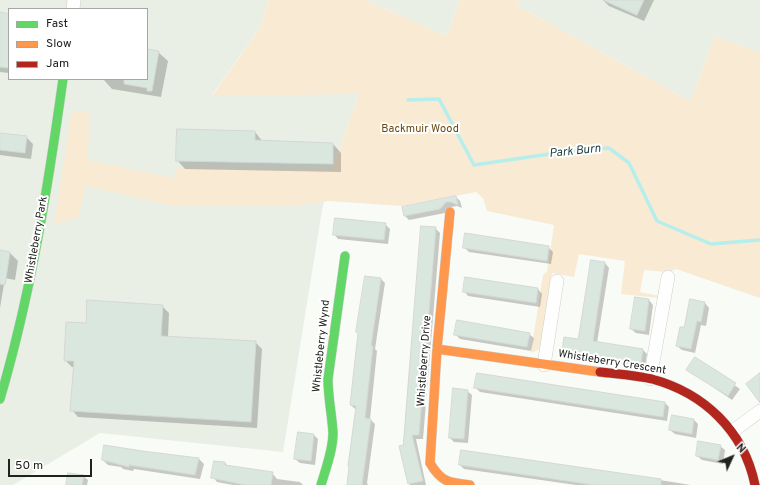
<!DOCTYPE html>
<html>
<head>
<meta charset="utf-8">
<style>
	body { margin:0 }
	#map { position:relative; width:760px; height:485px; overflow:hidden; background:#f8fbf6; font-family:Overpass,sans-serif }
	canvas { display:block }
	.legend { position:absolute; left:8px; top:8px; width:140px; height:72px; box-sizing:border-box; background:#fff; border:1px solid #a6a7a5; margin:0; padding:5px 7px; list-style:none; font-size:12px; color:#20221e }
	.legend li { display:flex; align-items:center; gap:8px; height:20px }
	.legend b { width:20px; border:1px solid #a6a7a5 }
	.north { position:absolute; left:712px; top:437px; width:40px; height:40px; -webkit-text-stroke:3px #fff; paint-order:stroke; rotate:46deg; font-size:11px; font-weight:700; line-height:16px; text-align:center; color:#20221e }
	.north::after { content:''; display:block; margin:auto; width:14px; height:18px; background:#20221e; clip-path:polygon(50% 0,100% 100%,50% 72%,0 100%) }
	.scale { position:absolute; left:8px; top:459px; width:84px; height:18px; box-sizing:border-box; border:2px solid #20221e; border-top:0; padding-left:5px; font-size:12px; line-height:14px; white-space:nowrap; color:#20221e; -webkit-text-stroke:3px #fff; paint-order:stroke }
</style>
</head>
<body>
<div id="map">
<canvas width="760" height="485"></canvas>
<ul class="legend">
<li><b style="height:5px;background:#63d668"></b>Fast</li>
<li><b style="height:5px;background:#ff974d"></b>Slow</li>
<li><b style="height:5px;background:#b3261e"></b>Jam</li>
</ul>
<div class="north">N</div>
<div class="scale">50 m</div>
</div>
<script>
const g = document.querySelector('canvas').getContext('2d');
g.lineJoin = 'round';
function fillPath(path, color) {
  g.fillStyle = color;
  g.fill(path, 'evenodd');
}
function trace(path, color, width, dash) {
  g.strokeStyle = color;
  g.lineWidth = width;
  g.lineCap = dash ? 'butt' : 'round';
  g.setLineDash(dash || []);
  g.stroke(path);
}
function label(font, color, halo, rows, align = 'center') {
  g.font = font + ' Overpass,sans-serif';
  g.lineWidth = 4;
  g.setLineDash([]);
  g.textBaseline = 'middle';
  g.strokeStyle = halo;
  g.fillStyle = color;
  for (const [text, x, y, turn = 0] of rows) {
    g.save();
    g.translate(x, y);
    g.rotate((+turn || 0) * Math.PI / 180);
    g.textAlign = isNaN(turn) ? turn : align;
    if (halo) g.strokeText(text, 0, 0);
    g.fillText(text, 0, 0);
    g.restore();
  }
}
const built = new Path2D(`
	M0 0H268L261 26 212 95 359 94 332 170 322 210 283 452 100 433 13 485H0ZM9 9H147V79H9Z
	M365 0H460L447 36Z
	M519 0H760V53L715 36 690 101 518 6Z`);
const green = new Path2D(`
	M268 0H365L447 36 460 0H519L518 6 690 101 715 36 760 53V298L676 269 667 272 644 270 640 292 659 296V298L621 294 625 261 579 254 574 277 552 273 541 345 538 350 531 353 543 275 547 272 554 225 487 211 483 198 476 192 402 206 328 201 299 205H169L86 186 78 218 54 224 72 111 89 112 88 160 174 178 176 168 332 170 359 94 212 96 261 26Z`);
const shadow = new Path2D(`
	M603 0H654L644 21 609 6Z
	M0 13 9 15V73L0 72Z
	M147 50 158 52 168 61 161 97 112 89 103 79H147Z
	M255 132 263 142 333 144 341 153V172L185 169 177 160Z
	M0 134 26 137 33 144 31 159 0 155Z
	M456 197 460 201 462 208 457 206 451 207 445 213 409 220 405 216 403 208Z
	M385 224 390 229 388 244 338 239 334 234Z
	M435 228 440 233 423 439H416L426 485H410L401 446H404Z
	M464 247H548L553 252 551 264 469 252Z
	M0 251 10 253 18 261 15 280 5 278 0 308Z
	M605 263 609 268 597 343 643 350 647 354 645 367 568 355 563 350 579 340Z
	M381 279 385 283 375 349 377 351 370 419 375 424 367 483 368 485H348L356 410 351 405Z
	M538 289 542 294 540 307 468 296 464 291Z
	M636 298 649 300 653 305 649 335 636 333 631 329Z
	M705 303 709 308 706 326 701 325 695 353 682 350 677 346Z
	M162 306 169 313 168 337 255 342 262 349 257 428 78 417 72 410 74 367H72L65 360 87 324Z
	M455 334H529L534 338 531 351 460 339Z
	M695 358 740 389 732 400 688 370Z
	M475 387 665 403 669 407 667 421 480 392Z
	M467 391 472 395 468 443 454 442 450 438Z
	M694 420 698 424 696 438 675 434 670 430Z
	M314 435 318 439 315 465 300 463 295 459Z
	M105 446 199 459 204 464 200 479 134 469 133 471 123 469 121 467 108 465 103 460Z
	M720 446 725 450 723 464 702 460 697 456Z
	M225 463 228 466 272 473 277 479 300 482 303 485H233L217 482 213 477Z
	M460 465H565L691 485H576L464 469Z
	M83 476 88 480 87 485H68Z`);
const stream = new Path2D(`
	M408 100 439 99 474 165 570 151 609 148 629 163 657 221 711 244 760 240`);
const building = new Path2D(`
	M603 0H644L637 15Z
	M0 12 9 14V68L0 67Z
	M147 49 159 51 152 91H147V88L124 84V79H147Z
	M177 129 255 131V140L333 143V164L176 161Z
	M0 133 27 136 25 153 0 150Z
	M456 196 458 205 451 202H446L440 209 404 216 402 207Z
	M335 218 386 223 384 240 333 235Z
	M421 226 436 227 419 435H412L423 481 408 484 399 446 403 445Z
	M465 233 549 246 547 261 463 248Z
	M0 250 10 252 5 285 0 284Z
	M591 260 605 262 593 341 643 349 641 363 562 351 564 337 578 339Z
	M365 276 381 278 371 346H373L365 418 371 419 362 485H347L349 467 348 466 356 406 350 405 358 333 356 332Z
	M465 277 538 288 536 303 463 292Z
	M635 297 649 299 645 331 630 329Z
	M690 299 705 302 701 322 697 321 691 349 676 346 680 327H684Z
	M87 300 163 305 161 336 256 341 251 422 70 411 74 361H64L66 322 86 323Z
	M457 320 530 333 527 347 454 335Z
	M695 357 736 383 728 396 686 370Z
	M477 373 665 402 663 417 474 388Z
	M760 373V403L746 384Z
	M453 388 468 390 464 439 449 438Z
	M672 415 694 419 692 434 669 430Z
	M298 432 314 434 311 461 294 459Z
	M698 441 721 445 718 460 696 456Z
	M104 445 142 451 199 458 195 475 129 465V467L102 460Z
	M461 450 661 479V485H594L459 465Z
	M214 461 225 462V465L273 472 271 485H245L211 478Z
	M68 473 84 475 82 485H66Z`);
const street = new Path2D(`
	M73 9 74 0
	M544 365 557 281
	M650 379 668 277
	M733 431 760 411`);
const fast = new Path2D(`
	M0 399C31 294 48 187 63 79
	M321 485C326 468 333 450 333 433 332 415 328 397 328 379L345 256`);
const slow = new Path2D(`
	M450 212 437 349 430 463C441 482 449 483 470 485
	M437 349 600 372`);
const jam = new Path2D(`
	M600 372C617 374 635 375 652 379 704 393 744 431 755 485`);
const parkNames = [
	["Backmuir Wood",420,130]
];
const streetNames = [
	["Whistleberry Park",37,240,-80],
	["Whistleberry Wynd",322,346,-84],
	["Whistleberry Drive",425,361,-86],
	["Whistleberry Crescent",612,363,9]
];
const waterNames = [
	["Park Burn",575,152,-6]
];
fillPath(built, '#e9efe5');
fillPath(green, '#f9ead4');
fillPath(shadow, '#0003');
trace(stream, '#b6eeec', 3.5);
fillPath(building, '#d9e7de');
trace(building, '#d5d8d6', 1);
trace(street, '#ced0cc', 14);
trace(fast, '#ced0cc', 10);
trace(slow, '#ced0cc', 10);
trace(jam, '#ced0cc', 10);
trace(street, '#fefefe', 13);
trace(fast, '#63d668', 9);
trace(slow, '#ff974d', 9);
trace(jam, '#b3261e', 9);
label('11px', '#6a4809', '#fff', parkNames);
label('11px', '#20221e', '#fff', streetNames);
label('italic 12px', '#1c4241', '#fff', waterNames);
</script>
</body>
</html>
